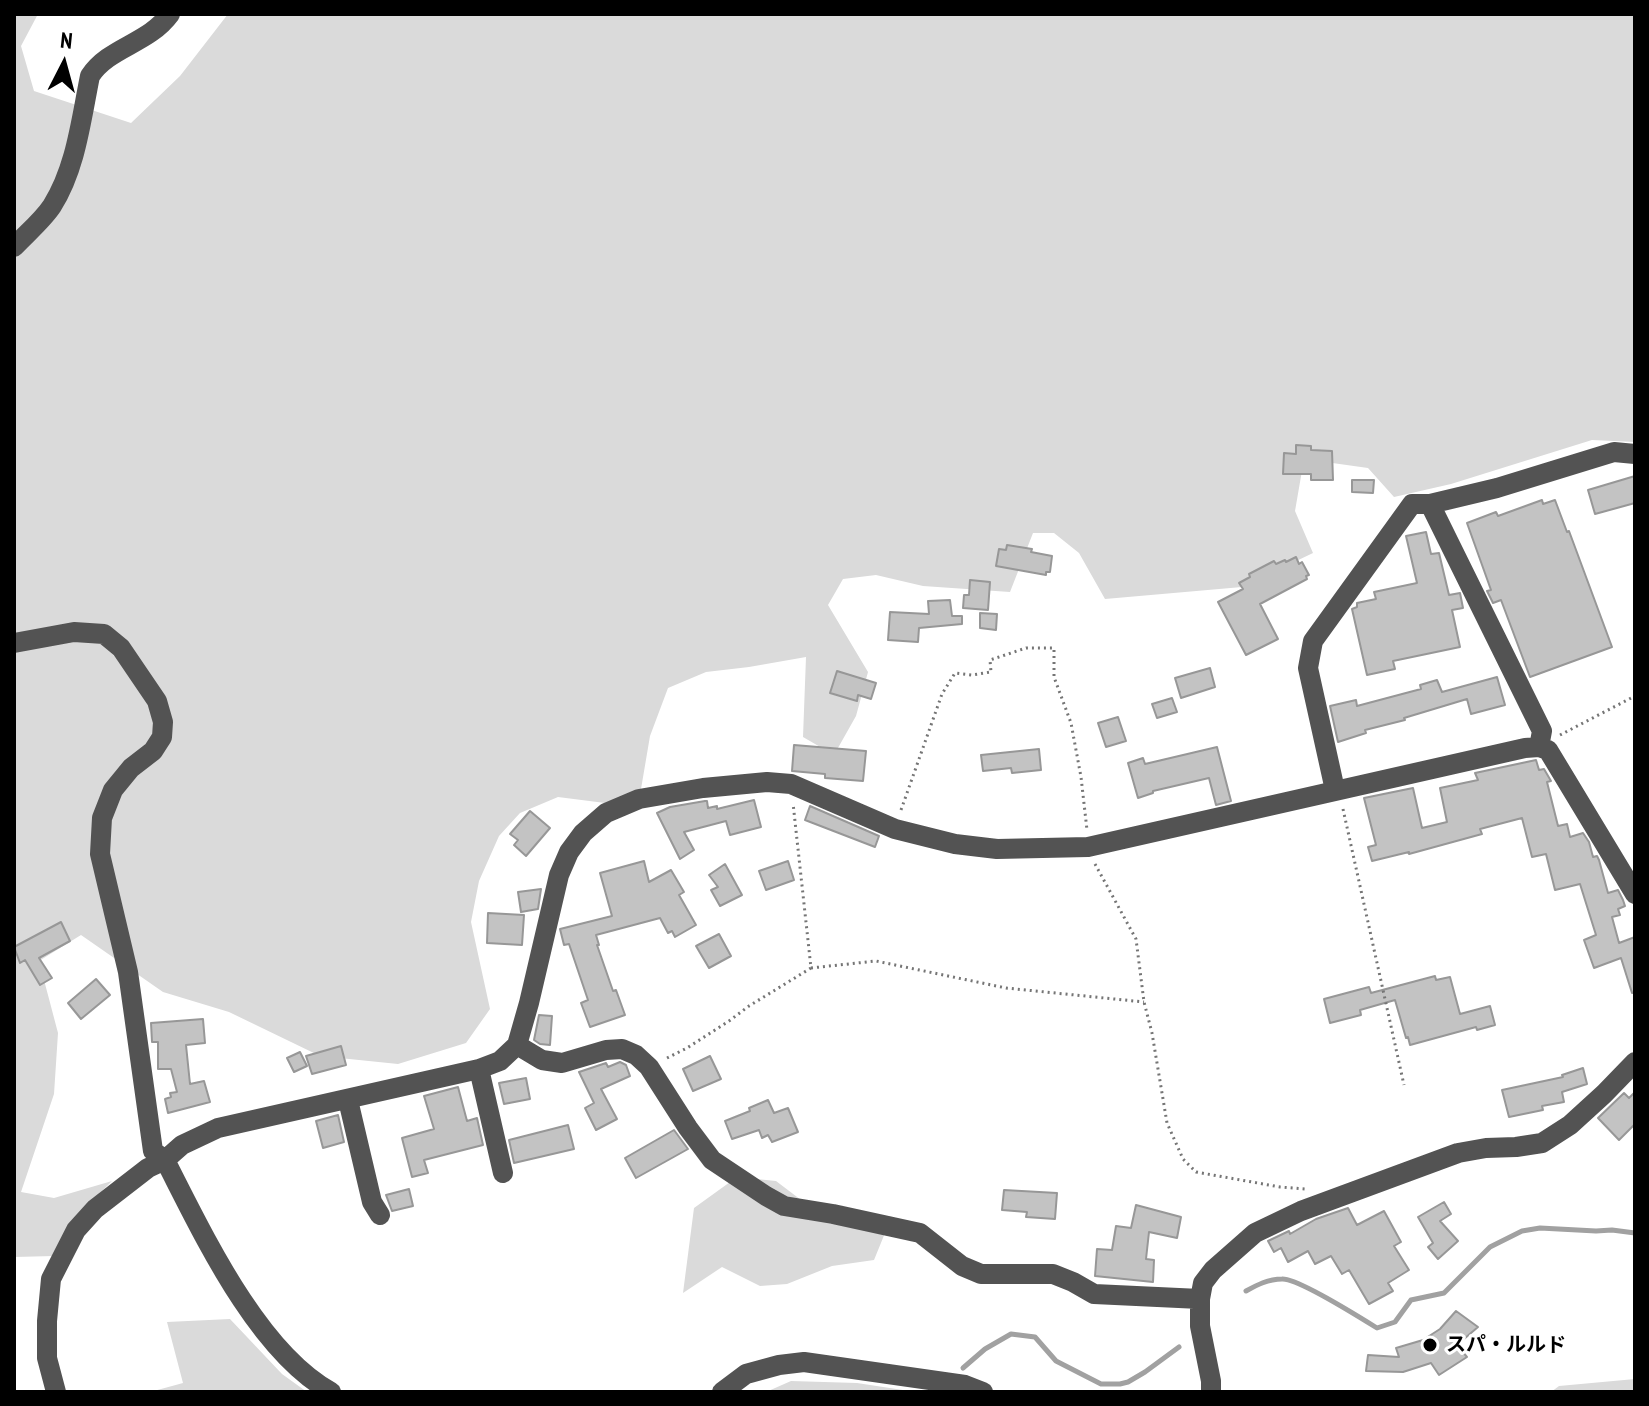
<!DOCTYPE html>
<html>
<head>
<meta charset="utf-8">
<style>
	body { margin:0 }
	#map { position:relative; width:1649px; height:1406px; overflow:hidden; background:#fff; font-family:"PT Sans Narrow",sans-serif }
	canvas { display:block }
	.frame { position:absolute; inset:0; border:16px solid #000; pointer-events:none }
	.north { position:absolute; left:24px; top:24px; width:80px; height:80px; -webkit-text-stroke:6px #fff; paint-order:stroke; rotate:6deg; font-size:22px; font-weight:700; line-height:32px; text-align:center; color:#000 }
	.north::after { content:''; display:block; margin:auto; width:28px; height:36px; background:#000; clip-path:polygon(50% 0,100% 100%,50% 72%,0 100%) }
</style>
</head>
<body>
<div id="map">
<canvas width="1649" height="1406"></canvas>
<div class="frame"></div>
<div class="north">N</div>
</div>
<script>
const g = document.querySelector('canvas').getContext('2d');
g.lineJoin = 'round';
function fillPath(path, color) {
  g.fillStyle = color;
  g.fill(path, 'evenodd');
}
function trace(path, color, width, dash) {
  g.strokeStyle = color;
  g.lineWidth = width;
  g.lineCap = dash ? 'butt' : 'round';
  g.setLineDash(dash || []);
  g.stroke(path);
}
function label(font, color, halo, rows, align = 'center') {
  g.font = font + ' "PT Sans Narrow","Noto Sans JP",sans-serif';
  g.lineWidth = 6;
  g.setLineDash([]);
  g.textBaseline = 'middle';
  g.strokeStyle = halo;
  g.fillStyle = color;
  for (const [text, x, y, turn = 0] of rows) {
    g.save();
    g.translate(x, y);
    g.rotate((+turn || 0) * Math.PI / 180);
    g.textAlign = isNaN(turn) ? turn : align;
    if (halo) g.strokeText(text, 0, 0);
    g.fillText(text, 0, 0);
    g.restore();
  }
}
const green = new Path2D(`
	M14 14H38L21 46 34 91 131 123 180 76 228 14H1635V442L1592 440 1451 484 1394 497 1368 468 1304 459 1295 511 1313 553 1242 587 1105 599 1079 553 1054 533H1033L1010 592 923 586 876 575 843 579 828 605 868 672 856 716 834 755 803 737 806 657 749 667 706 672 668 688 650 736 641 789 605 803 558 797 520 813 499 836 479 881 471 922 490 1009 466 1043 398 1064 320 1056 229 1012 163 992 81 935 39 961 58 1033 54 1094 21 1192 54 1198 112 1181 72 1221 54 1256 14 1257Z
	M737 1177 776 1181 805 1203 885 1233 874 1260 832 1266 787 1284 760 1286 722 1267 683 1293 694 1208Z
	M230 1319 282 1374 307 1392H150L183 1383 167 1322Z
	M1635 1379V1392H1551L1559 1386Z
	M791 1381 857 1383 916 1392H766Z`);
const stream = new Path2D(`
	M1246 1291C1257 1285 1268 1279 1282 1279 1297 1278 1361 1318 1377 1328L1395 1322 1411 1300 1444 1293 1490 1247 1522 1231 1540 1228 1596 1231 1612 1230 1635 1233
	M963 1368 985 1349 1011 1334 1035 1337 1056 1361 1101 1384H1120L1128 1382 1145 1372 1179 1347`);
const building = new Path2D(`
	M1296 445 1311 446V450L1332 451 1333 480H1311V474H1283L1284 453 1296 454Z
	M1635 476V503L1595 514 1588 490Z
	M1352 480H1374L1373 493 1352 492Z
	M1542 500 1543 504 1555 500 1567 532 1569 531 1612 647 1530 677 1501 600 1493 603 1487 591 1491 590 1467 523 1496 512 1498 516Z
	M1426 532 1431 554 1439 553 1449 595 1460 593 1463 608 1452 610 1460 647 1393 661 1395 669 1367 675 1352 609 1357 607V603L1376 599 1374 592 1417 583 1406 536Z
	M1007 545 1032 549 1031 552 1052 556 1050 572H1046V575L996 566 999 549 1006 550Z
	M1296 557 1299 564 1302 562 1309 575 1306 576 1307 579 1260 604 1278 639 1246 655 1218 602 1243 589 1239 583 1250 577 1249 574 1274 561 1276 564 1285 560 1286 562Z
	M970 580 990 582 988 610 963 608 964 595H969Z
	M950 600 952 616H962V624L919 628 918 642 888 640 890 612 929 614 928 601Z
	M980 613 997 614 996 630 980 628Z
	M1210 668 1215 687 1181 698 1175 678Z
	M837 671 876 683 871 699 858 695 857 701 830 693Z
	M1497 677 1505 705 1471 714 1467 699 1404 718 1405 720 1365 730 1366 733 1338 742 1330 706 1356 700 1357 706 1421 689 1420 685 1437 680 1442 692Z
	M1172 698 1177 712 1157 718 1152 704Z
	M1118 717 1126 741 1106 747 1098 723Z
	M794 745 866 751 863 781 825 778V774L792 771Z
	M1217 747 1231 801 1216 805 1209 778 1153 791V793L1138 798 1128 763 1143 758 1145 764Z
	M1039 749 1041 770 1012 773 1011 768 983 771 981 755Z
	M1536 760 1539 770 1544 769 1551 781 1547 782 1558 826 1567 824 1570 837 1583 833 1589 842 1593 857 1597 856 1599 860 1608 893 1618 890 1623 900 1625 906 1618 909 1620 915 1612 917 1619 943 1635 937V992L1632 993 1621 958 1594 968 1584 940 1596 935 1580 884 1555 890 1546 854 1532 857 1522 818 1480 829 1482 834 1409 854V852L1372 861 1368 847 1376 845 1364 798 1413 788 1422 828 1447 822 1440 788 1478 780 1475 773Z
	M754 800 761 827 730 835 726 821 684 832 694 850 680 859 657 813 670 807 705 801H707L708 808 717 806V809Z
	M810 806 879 836 875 847 805 820Z
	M530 811 550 828 526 856 514 845 518 840 510 834Z
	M644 861 649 882 671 870 684 892 679 895 696 925 675 937 672 931 668 933 660 918 596 935 599 945H597L613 991 616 990 625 1015 590 1027 581 1003 588 1000 569 944 564 945 560 929 612 916 600 873Z
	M788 861 794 880 766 890 759 871Z
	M725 864 742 895 720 906 711 890 718 887 709 875Z
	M541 889 538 909 521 912 518 892Z
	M488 913 524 915 522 945 487 943Z
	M61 922 70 941 39 958 52 978 40 985 25 960 20 963 14 947Z
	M719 934 731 956 709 968 696 946Z
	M1435 976 1436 980 1450 977 1460 1014 1490 1006 1495 1025 1477 1030 1476 1027 1410 1045 1408 1037 1406 1038 1395 1000 1360 1010 1361 1015 1330 1023 1324 999 1369 987 1371 993Z
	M96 979 110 995 81 1019 68 1003Z
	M539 1015 552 1016 550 1045 540 1044 534 1040Z
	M203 1019 205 1043 186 1045 190 1084 204 1081 210 1102 168 1113 165 1099 171 1097 170 1093 177 1092 171 1069H158V1042H152L151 1023Z
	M341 1046 346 1065 312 1074 306 1056Z
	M300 1052 307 1066 294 1072 287 1058Z
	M710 1056 721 1079 693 1091 683 1069Z
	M620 1062 626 1065 630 1076 601 1089 617 1119 596 1130 585 1108 594 1103 579 1072 606 1063 608 1067Z
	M1583 1068 1587 1084 1562 1092 1564 1102 1542 1106 1543 1110 1509 1117 1502 1090 1563 1077 1562 1075Z
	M526 1078 530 1099 504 1104 499 1083Z
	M458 1087 467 1121 477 1118 483 1145 424 1160 428 1173 412 1177 402 1138 434 1129 424 1096Z
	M1635 1092V1124L1619 1140 1598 1118 1624 1093 1629 1098Z
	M768 1100 774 1113 788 1108 798 1132 772 1142 768 1135 762 1138 759 1130 732 1139 725 1121 750 1111 749 1108Z
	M338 1115 344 1142 323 1148 316 1121Z
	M568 1125 574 1149 514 1163 509 1140Z
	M674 1130 688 1149 636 1178 625 1158Z
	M409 1189 413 1206 392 1211 386 1195Z
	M1004 1190 1057 1193 1055 1219 1026 1217 1027 1212 1002 1210Z
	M1444 1202 1451 1214 1440 1221 1458 1241 1438 1259 1428 1247 1433 1243 1418 1217Z
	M1136 1205 1181 1217 1177 1238 1149 1232 1146 1259 1154 1260 1153 1282 1095 1276 1097 1249 1112 1250 1116 1226 1131 1228Z
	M1348 1208 1357 1225 1384 1211 1401 1242 1394 1246 1409 1270 1388 1283 1393 1291 1369 1304 1349 1270 1342 1274 1331 1256 1315 1264 1308 1251 1288 1262 1281 1248 1274 1252 1268 1241 1289 1231 1290 1234 1316 1219Z
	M1456 1311 1478 1327 1457 1345 1467 1357 1439 1375 1431 1363 1403 1372 1366 1371 1368 1355 1399 1357 1396 1348 1423 1340 1440 1329Z`);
const path = new Path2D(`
	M1560 735 1635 696
	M1343 809 1404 1085
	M901 810 942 694 955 673 972 675 991 672 990 660 1026 648H1054V677L1071 723 1081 777 1087 830
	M1095 864 1136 939 1144 1002 1152 1033 1167 1123 1183 1159 1196 1172 1280 1187 1305 1189
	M811 968 876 961 1006 988 1144 1002
	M667 1058 687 1048 729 1021 749 1006 811 968 793 803`);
const minor = new Path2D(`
	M14 247C26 234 42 221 52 206 76 168 81 120 90 76 109 47 148 44 170 14
	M14 643 74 632 104 634 121 648 157 701 163 722 162 737 153 751 131 768 113 790 102 818 100 854 128 972 153 1151 165 1160C203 1234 257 1351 331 1392
	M1539 747 1542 731 1430 504 1497 488 1614 452 1635 454
	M1335 790 1308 668 1313 641 1412 504H1430
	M517 1045 542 1060 562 1063 606 1050 622 1049 636 1055 649 1067 688 1128 712 1160 766 1196 784 1206 833 1214 920 1233 962 1266 981 1274H1053L1073 1282 1094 1294 1200 1299
	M479 1069 503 1173
	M348 1100 372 1202 380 1215
	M56 1392 47 1358V1321L51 1279 76 1230 95 1209 148 1168 165 1160 182 1145 218 1128 479 1069 500 1061 517 1045 529 1003 559 875 569 852 583 833 606 813 639 799 703 788 767 782 791 784 895 829 955 844 997 849 1088 847 1525 748 1539 747 1548 750 1635 894
	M722 1392 746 1374 779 1365 804 1362 965 1385 983 1392
	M1211 1392V1381L1200 1326V1299L1203 1283 1213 1270 1255 1233 1301 1211 1458 1153 1486 1148 1516 1147 1542 1143 1570 1125 1604 1094 1635 1062`);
const markers = [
	[1430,1345,8,"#000"]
];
const poiNames = [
	["スパ・ルルド",1446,1345]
];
fillPath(green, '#dadada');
trace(stream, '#a1a1a1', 5);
fillPath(building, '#c3c3c3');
trace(building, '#979797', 2);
trace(path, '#757575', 3, [2, 4]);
trace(minor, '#535353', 20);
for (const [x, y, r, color] of markers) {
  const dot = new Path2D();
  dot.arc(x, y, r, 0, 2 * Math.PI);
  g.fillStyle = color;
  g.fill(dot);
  trace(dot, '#fff', 3);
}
label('bold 20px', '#000', '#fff', poiNames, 'left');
</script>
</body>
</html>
